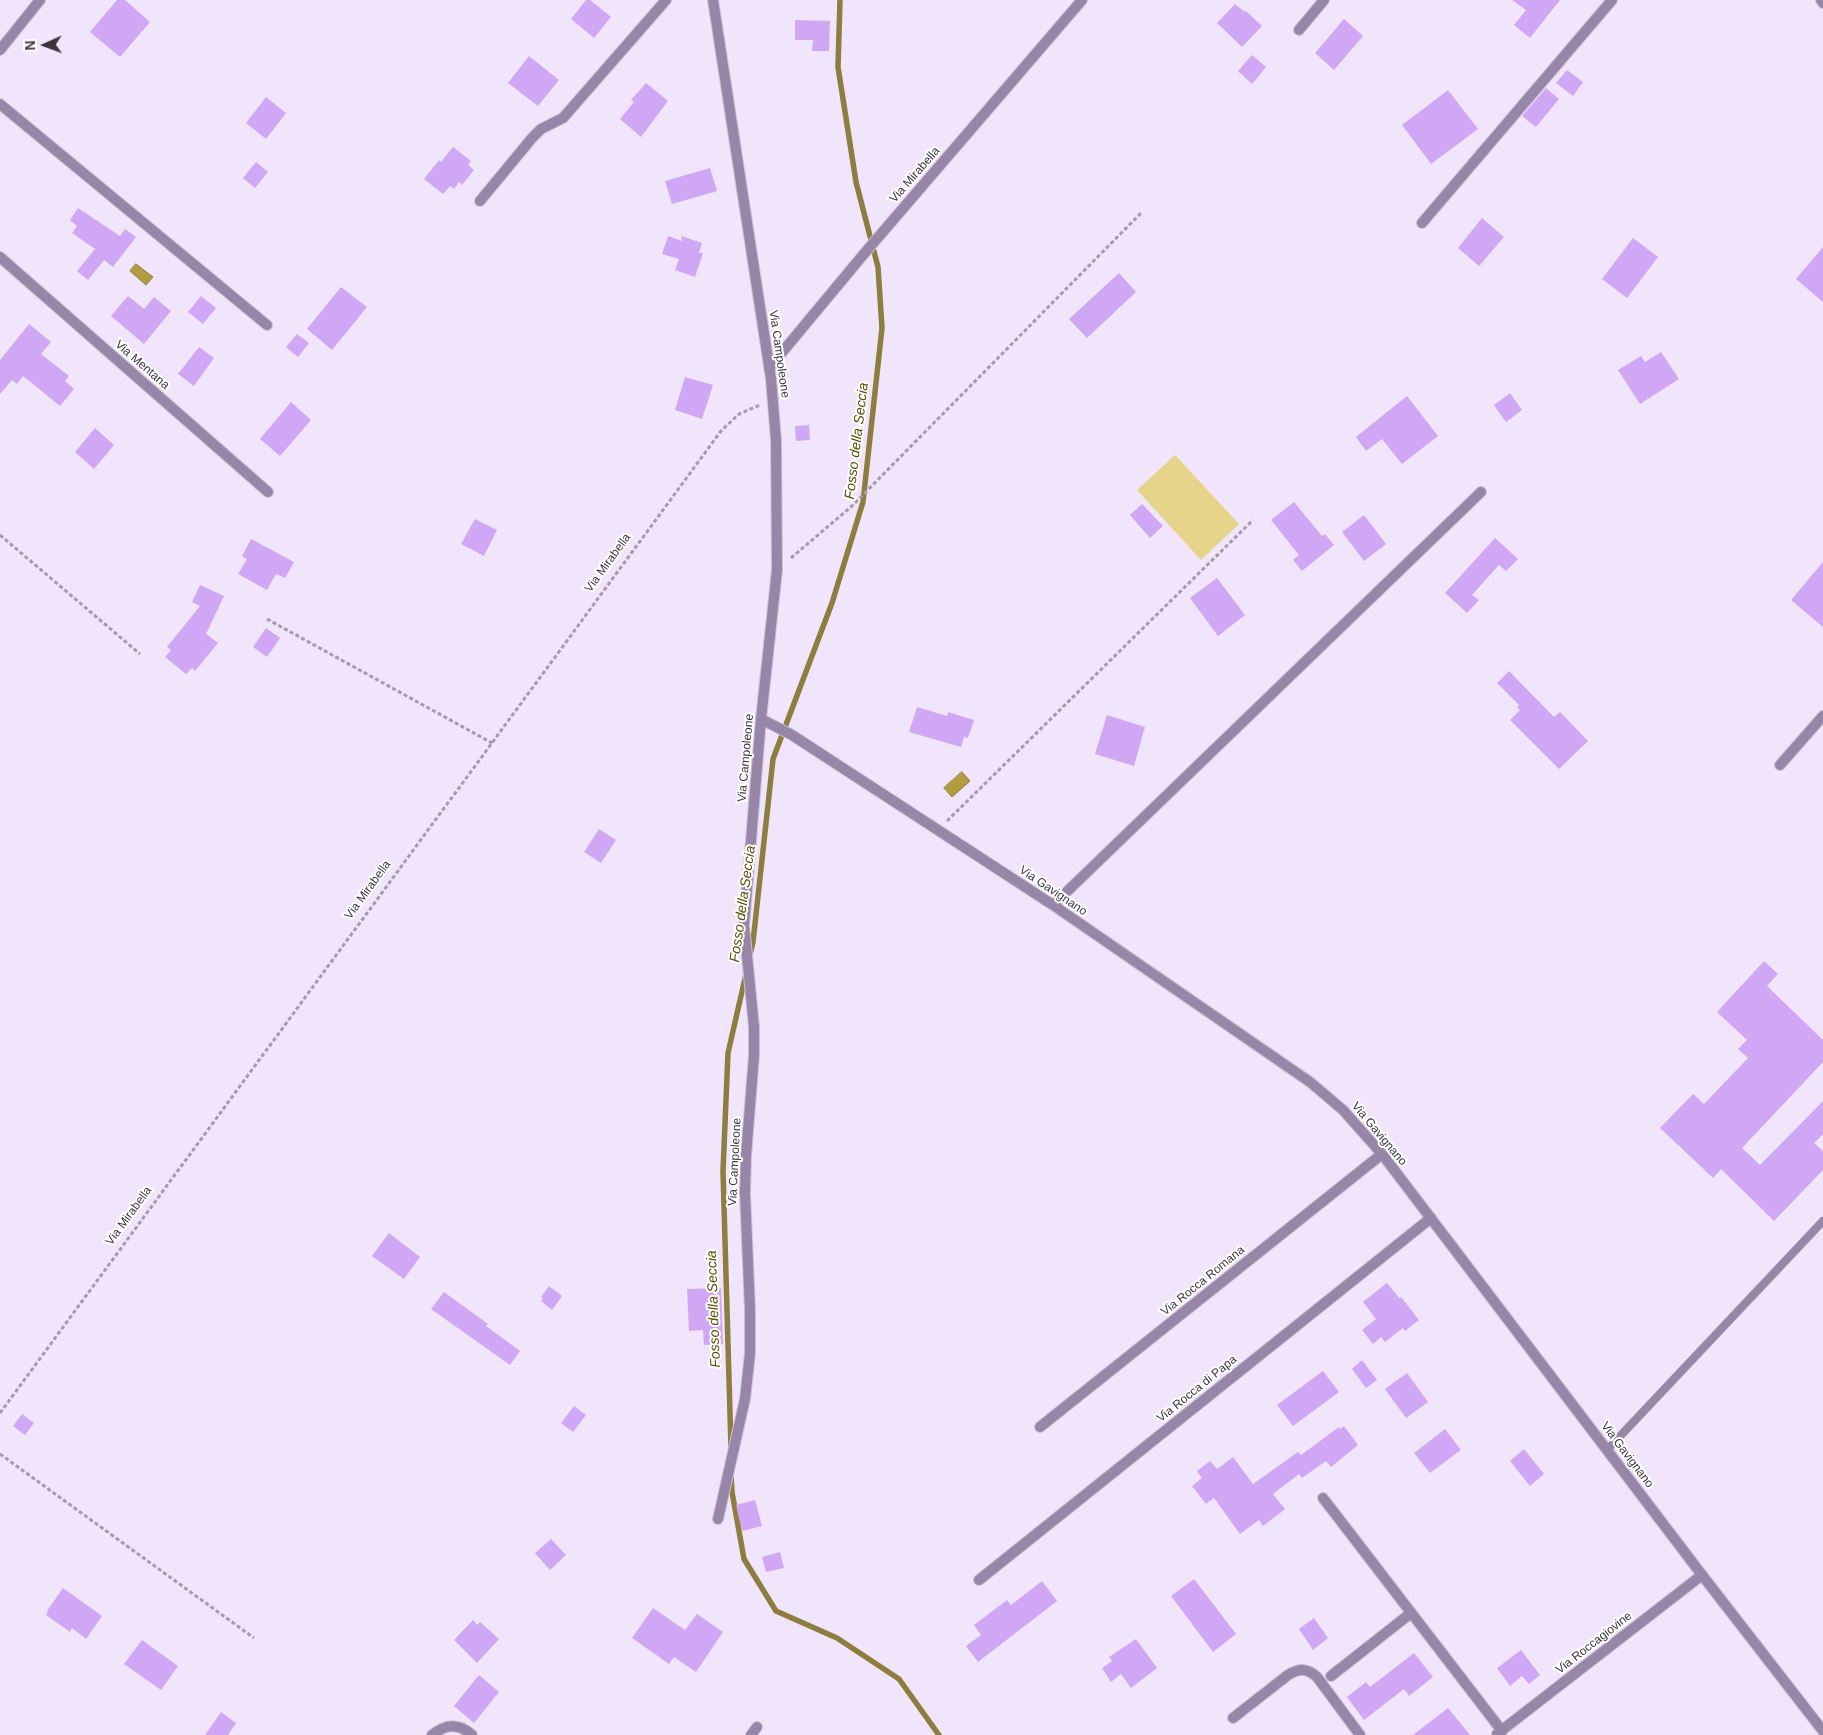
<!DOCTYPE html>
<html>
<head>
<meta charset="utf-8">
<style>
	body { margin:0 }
	#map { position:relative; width:1823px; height:1735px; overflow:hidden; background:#f0e5fb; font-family:Arial,sans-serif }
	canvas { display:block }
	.north { position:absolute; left:20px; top:20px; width:50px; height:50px; -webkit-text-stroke:4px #fff; paint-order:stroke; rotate:268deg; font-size:14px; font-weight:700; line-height:20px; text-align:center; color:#3a353f }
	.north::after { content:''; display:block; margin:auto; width:18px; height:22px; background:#3a353f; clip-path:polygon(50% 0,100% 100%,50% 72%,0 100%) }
</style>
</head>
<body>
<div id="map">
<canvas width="1823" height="1735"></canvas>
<div class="north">N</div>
</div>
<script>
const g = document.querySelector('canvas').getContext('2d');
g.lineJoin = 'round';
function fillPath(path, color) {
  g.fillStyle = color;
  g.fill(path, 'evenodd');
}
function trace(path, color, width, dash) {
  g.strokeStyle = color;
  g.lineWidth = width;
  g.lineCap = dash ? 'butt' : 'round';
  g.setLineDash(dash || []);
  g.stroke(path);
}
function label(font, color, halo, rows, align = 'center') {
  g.font = font + ' Arial,sans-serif';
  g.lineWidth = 4;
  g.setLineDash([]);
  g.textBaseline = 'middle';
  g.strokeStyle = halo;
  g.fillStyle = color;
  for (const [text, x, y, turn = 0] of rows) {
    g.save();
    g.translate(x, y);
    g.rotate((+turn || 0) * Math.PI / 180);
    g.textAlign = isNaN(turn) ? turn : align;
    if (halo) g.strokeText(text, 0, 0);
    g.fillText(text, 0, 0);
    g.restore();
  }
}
const green = new Path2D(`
	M1175 455 1239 524 1201 560 1137 490Z`);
const water = new Path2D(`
	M136 264 153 277 146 285 130 271Z
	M962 772 970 781 952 797 944 788Z`);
const stream = new Path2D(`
	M750 955 753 942 773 759 832 603 863 502 882 328 878 267 856 182 838 67 840 0
	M731 1448 723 1171 728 1053 746 974
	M731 1475 732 1492 744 1559 776 1611 837 1638 899 1679 939 1735`);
const building = new Path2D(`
	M117 0H125L150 22 120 57 90 32Z
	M586 0H590L611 17 594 38 571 19Z
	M1512 0H1560L1530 38 1514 25 1526 10Z
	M1235 4 1245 12 1246 11 1262 26 1242 47 1217 23Z
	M1344 19 1363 36 1334 70 1315 53Z
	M795 20 830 21 829 51H812L813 40H795Z
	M1252 55 1266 67 1252 84 1238 71Z
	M529 56 559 80 538 106 508 83Z
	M1567 70 1583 82 1573 96 1556 83Z
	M646 83 668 101 641 137 620 119 634 102 631 100Z
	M1546 88 1559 99 1536 127 1522 116Z
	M1448 90 1478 129 1431 164 1402 125Z
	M266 97 286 113 266 139 246 123Z
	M453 147 471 161 468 165 474 170 462 185 459 182 454 189 450 186 443 194 424 179 439 160 441 162Z
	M256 162 268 172 255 188 243 178Z
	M710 168 717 191 672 204 665 181Z
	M78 208 120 236 125 229 136 237 113 267 104 260 88 280 77 271 95 249 72 233 77 226 70 220Z
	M1482 218 1504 237 1479 266 1458 248Z
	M668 236 682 241 681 236 702 243 699 253H703L695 277 675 270 679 259 662 254Z
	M1633 238 1658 257 1627 298 1602 279Z
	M1823 247V302L1796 279Z
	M1119 273 1136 292 1087 338 1069 319Z
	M341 287 367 307 332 350 307 329Z
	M128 296 144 309 154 297 171 311 144 344 111 316Z
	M201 296 216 308 203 324 188 312Z
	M29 324 51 342 41 354 69 376 65 381 74 389 60 406 23 376 17 384 12 380 0 394V360Z
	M297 334 309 343 298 357 286 347Z
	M199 347 214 358 194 386 178 374Z
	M1661 352 1679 379 1640 404 1618 370 1641 356 1645 362Z
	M685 377 713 385 702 419 675 410Z
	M1510 393 1522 410 1506 422 1494 405Z
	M1407 396 1438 436 1402 464 1382 439 1366 451 1356 437Z
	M291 402 311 420 280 456 260 439Z
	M809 425 810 440 796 441 795 426Z
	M95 428 114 445 94 469 75 452Z
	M1294 502 1322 536 1325 534 1334 545 1302 571 1293 560 1299 555 1271 520Z
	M1142 504 1163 526 1150 538 1130 515Z
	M1364 515 1386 544 1364 561 1342 532Z
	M475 519 497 530 484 556 461 544Z
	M1495 538 1518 559 1506 571 1499 565 1472 595 1479 600 1467 613 1445 593Z
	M251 539 294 562 285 578 276 574 267 590 238 574 247 559 242 556Z
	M1823 562V627L1791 600Z
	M1217 578 1245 615 1218 636 1190 598Z
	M200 585 224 596 206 634 218 643 195 671 192 668 186 674 165 657 171 650 167 647 200 606 192 602Z
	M266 628 280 638 267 657 253 647Z
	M1509 671 1554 717 1560 712 1588 741 1559 769 1510 720 1520 710 1517 707 1519 705 1497 683Z
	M917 707 947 716 948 712 974 720 968 738 964 737 961 747 909 732Z
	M1107 715 1145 727 1134 766 1095 754Z
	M599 829 616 840 601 863 584 852Z
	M1764 961 1778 974 1767 986 1823 1040V1062L1742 1148 1760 1165 1823 1101V1134L1814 1143 1823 1151V1170L1774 1221 1721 1169 1713 1178 1660 1128 1693 1094 1704 1104 1748 1058 1738 1049 1747 1040 1717 1012Z
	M389 1233 420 1257 404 1279 372 1256Z
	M1387 1283 1400 1299 1401 1297 1419 1320 1405 1331 1403 1328 1385 1342 1381 1337 1373 1344 1362 1330 1376 1319 1363 1302Z
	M549 1286 562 1296 552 1310 541 1301 543 1299 541 1297Z
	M721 1288 723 1344 704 1345 703 1330 689 1331 687 1289Z
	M444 1292 488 1324 486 1326 520 1351 510 1365 431 1309Z
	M1362 1360 1377 1380 1366 1388 1352 1369Z
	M1323 1371 1339 1392 1293 1426 1277 1405Z
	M1407 1373 1428 1402 1406 1418 1385 1389Z
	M574 1406 586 1415 573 1432 561 1423Z
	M22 1414 34 1423 25 1435 13 1426Z
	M1344 1426 1358 1445 1331 1467 1326 1461 1302 1478 1299 1474 1273 1494 1285 1509 1263 1526 1259 1520 1240 1534 1214 1498 1206 1504 1192 1486 1202 1478 1197 1471 1210 1461 1217 1469 1233 1457 1253 1484 1298 1452 1301 1455 1339 1427 1340 1429Z
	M1445 1429 1461 1450 1430 1473 1414 1453Z
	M1524 1449 1544 1474 1530 1486 1510 1461Z
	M755 1500 762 1526 742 1531 736 1505Z
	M551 1539 566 1555 550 1570 535 1553Z
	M780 1552 784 1568 766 1572 762 1557Z
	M1194 1579 1236 1634 1213 1652 1171 1596Z
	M1042 1581 1057 1601 978 1662 966 1646 981 1635 974 1625 1007 1600 1011 1605Z
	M63 1588 102 1616 86 1639 72 1628 70 1632 46 1615 48 1612 47 1611Z
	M653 1608 685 1630 697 1614 723 1632 696 1672 674 1657 669 1664 632 1638Z
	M1314 1618 1328 1638 1313 1650 1299 1629Z
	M473 1620 477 1625 480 1622 499 1639 477 1663 454 1640Z
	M1136 1639 1157 1668 1131 1688 1121 1674 1111 1682 1102 1668 1112 1661 1109 1657Z
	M142 1640 178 1666 161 1690 124 1664Z
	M1521 1650 1540 1675 1529 1684 1522 1676 1510 1686 1497 1668Z
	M1414 1653 1433 1677 1409 1696 1404 1689 1364 1720 1347 1697 1366 1682 1370 1687Z
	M479 1675 499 1692 474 1723 454 1706Z
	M1448 1708 1470 1735H1413Z
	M221 1712 236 1723 228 1735H205Z`);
const path = new Path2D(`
	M0 535 140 654
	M791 558 852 506 1141 213
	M267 619 492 743
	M947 821 1253 520
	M0 1413 721 431 739 414 760 405
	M0 1454 254 1638`);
const service = new Path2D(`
	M1607 1450 1823 1221`);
const minor = new Path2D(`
	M713 0 771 379 776 440 777 570 761 719 744 925 754 1027V1055L746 1156 745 1193 750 1310V1353L745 1399 718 1519
	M1821 0 1823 3
	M1299 30 1324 0
	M0 50 40 0
	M0 104 267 325
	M480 201 532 138 541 129 563 118 666 0
	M1422 223 1612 0
	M0 257 268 492
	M769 368 863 255 1082 0
	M761 719 792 735 1053 905 1310 1082 1343 1110 1382 1154 1702 1575 1823 1731
	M1780 765 1823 716
	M1053 905 1481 492
	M1040 1427 1382 1154
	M1323 1498 1502 1731
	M979 1580 1431 1218
	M1331 1676 1411 1613
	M1233 1718 1288 1675C1299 1668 1307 1668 1317 1677L1360 1735
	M1497 1734 1702 1575
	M432 1735C446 1724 459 1723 472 1735
	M751 1735 757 1727`);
const streetNames = [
	["Via Mirabella",915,175,-49],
	["Via Campoleone",779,354,82],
	["Via Mentana",142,365,41],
	["Via Mirabella",608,563,-54],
	["Via Campoleone",746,758,-85],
	["Via Mirabella",368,890,-54],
	["Via Gavignano",1053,891,34],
	["Via Gavignano",1379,1134,50],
	["Via Campoleone",735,1162,-87],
	["Via Mirabella",129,1216,-54],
	["Via Rocca Romana",1203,1281,-39],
	["Via Rocca di Papa",1197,1389,-39],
	["Via Gavignano",1627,1455,53],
	["Via Roccagiovine",1594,1643,-38]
];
const waterNames = [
	["Fosso della Seccia",857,441,-83],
	["Fosso della Seccia",743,904,-82],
	["Fosso della Seccia",714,1309,-92]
];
fillPath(green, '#e5d489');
fillPath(water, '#b19c3f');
trace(water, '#8d7d3f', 1);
trace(stream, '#8d7d3f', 5.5);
fillPath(building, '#d0a7f5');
trace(service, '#ccc2d5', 9);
trace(minor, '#ccc2d5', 12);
trace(path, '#a49bac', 3, [4, 2.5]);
trace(service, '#9786a7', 8);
trace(minor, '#9786a7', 10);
label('12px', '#3a353f', '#fff', streetNames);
label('italic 14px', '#5a4c00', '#fff', waterNames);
</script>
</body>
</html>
